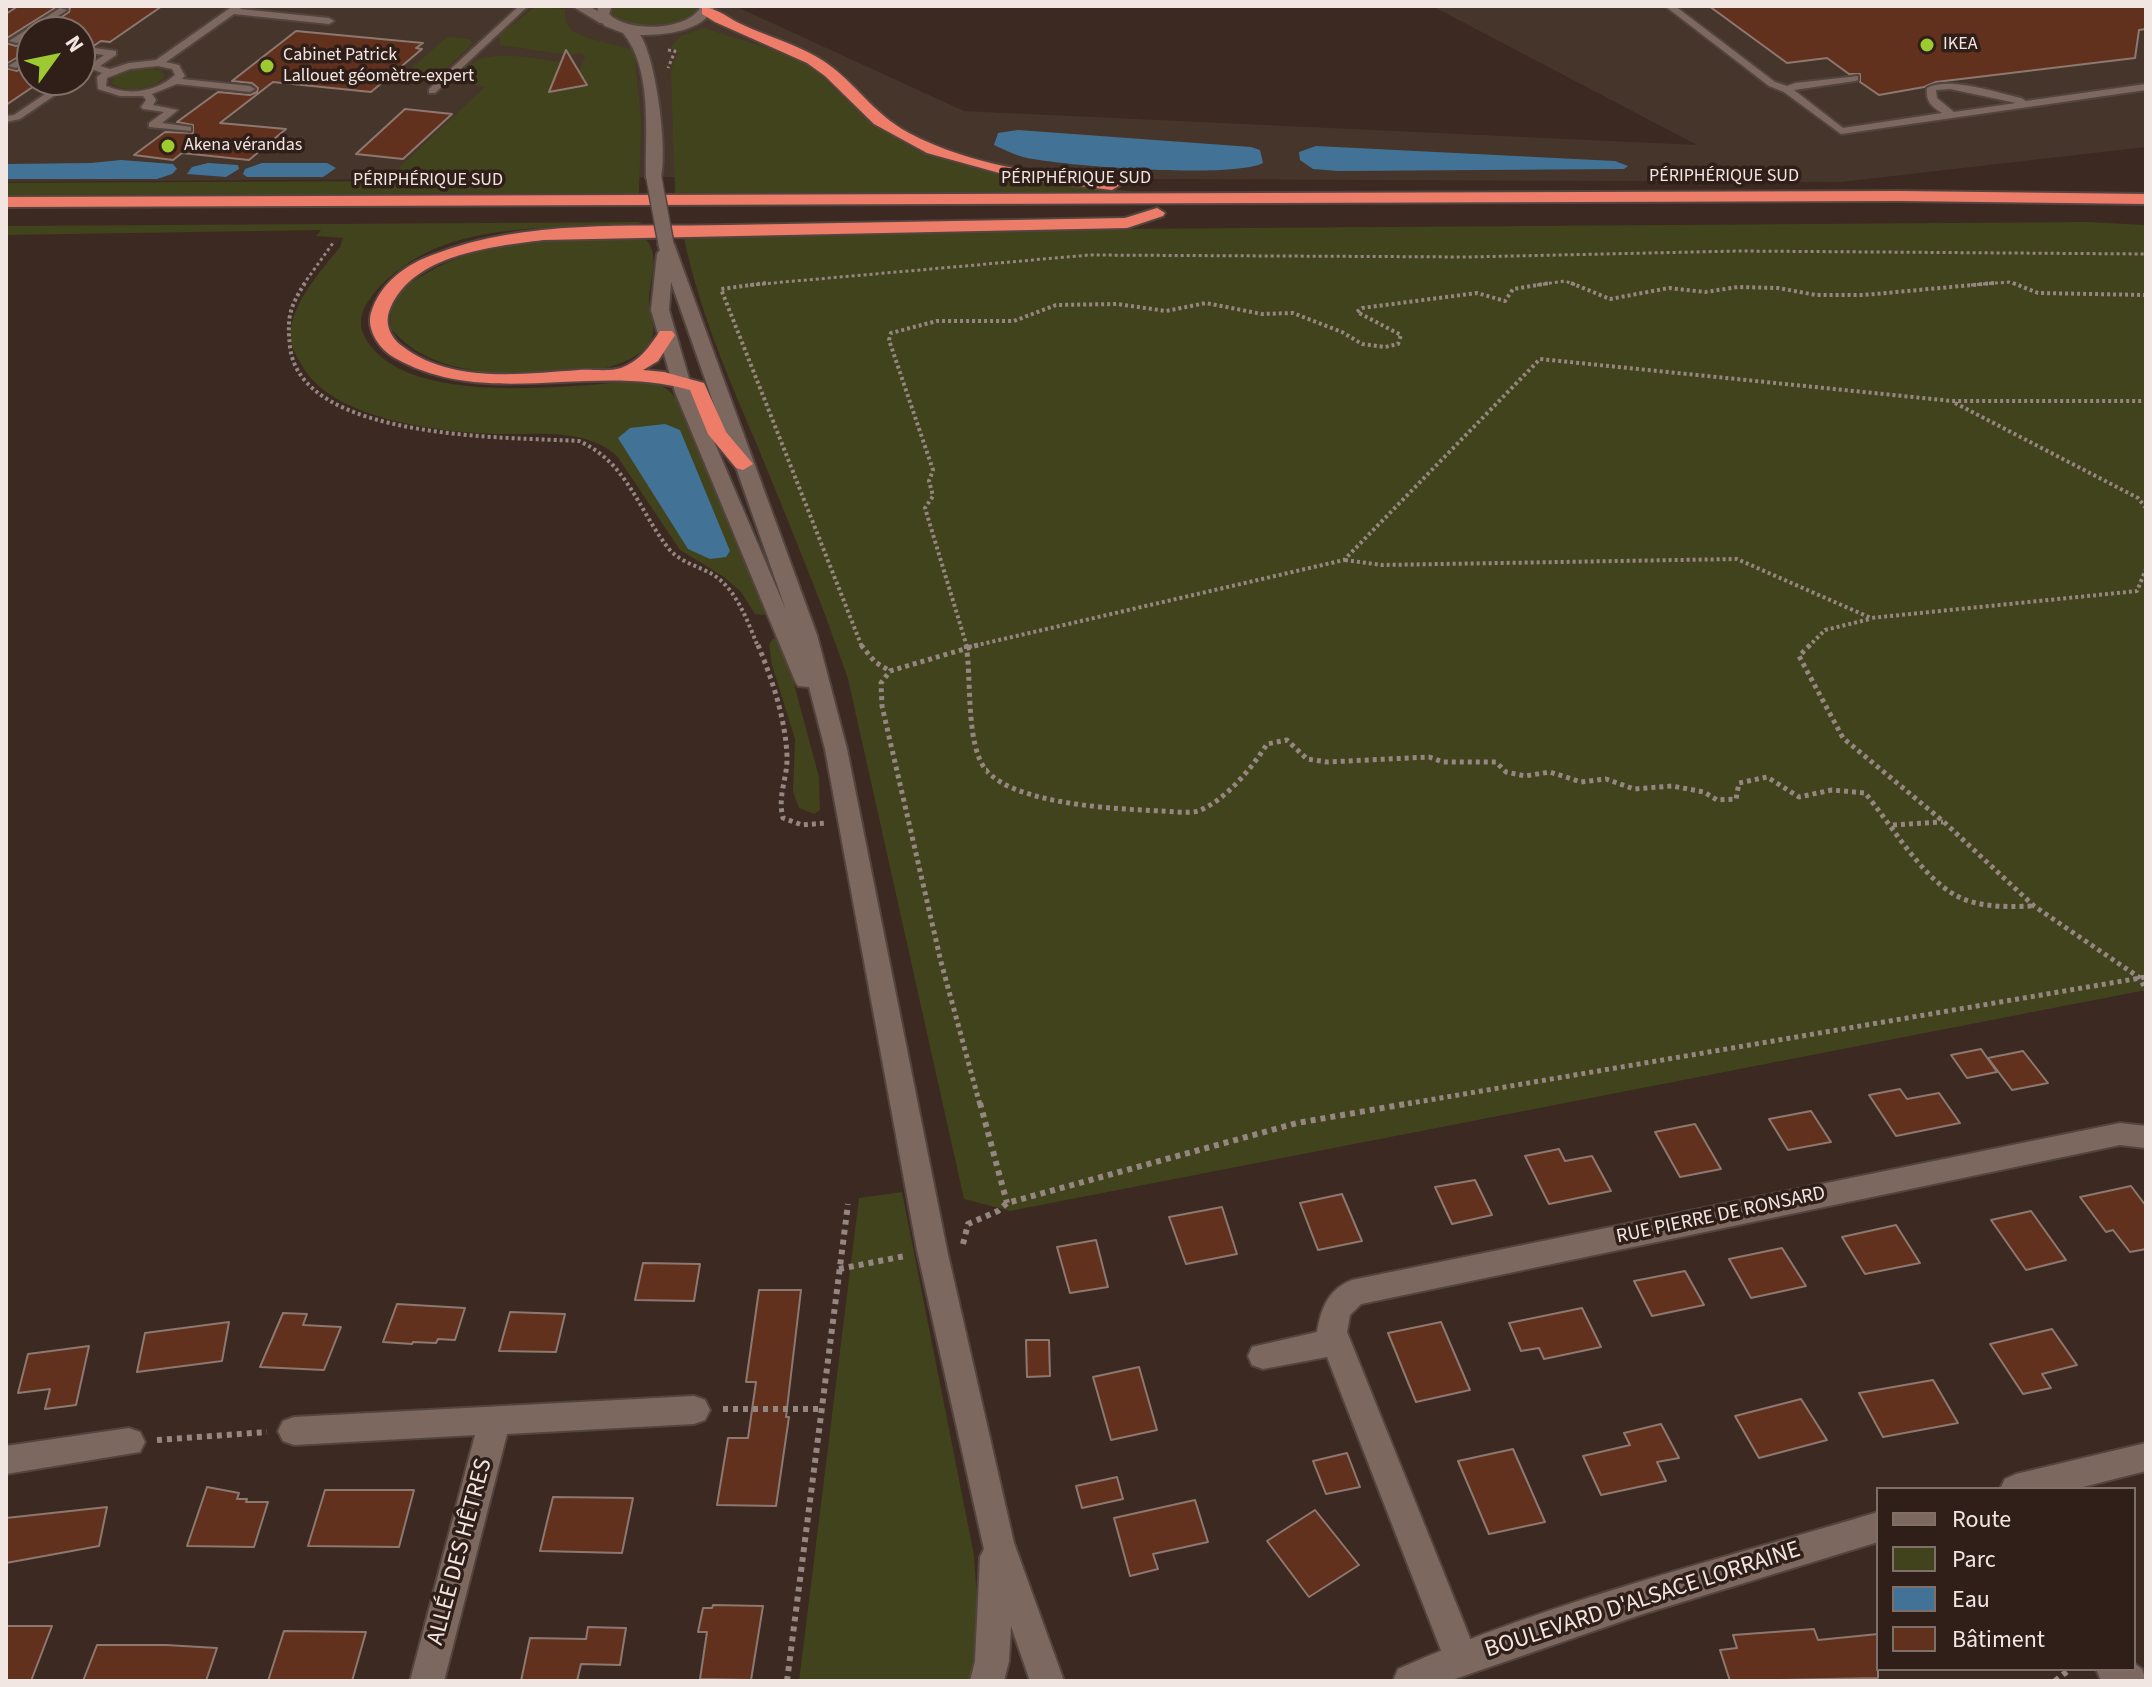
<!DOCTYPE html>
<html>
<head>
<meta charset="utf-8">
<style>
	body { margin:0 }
	#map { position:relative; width:2152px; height:1687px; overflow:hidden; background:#3b2922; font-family:"Source Sans 3",sans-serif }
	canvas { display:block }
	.frame { position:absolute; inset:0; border:8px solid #f2e6e2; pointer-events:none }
	.legend { position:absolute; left:1876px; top:1487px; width:260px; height:184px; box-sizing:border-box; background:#301f19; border:2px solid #7e6f69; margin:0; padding:10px 14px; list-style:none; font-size:24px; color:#f2e6e2 }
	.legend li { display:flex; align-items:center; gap:16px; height:40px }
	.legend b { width:40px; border:2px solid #7e6f69 }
	.north { position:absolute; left:16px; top:16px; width:80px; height:80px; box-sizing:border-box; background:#301f19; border:2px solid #7e6f69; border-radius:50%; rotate:57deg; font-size:22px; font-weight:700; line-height:32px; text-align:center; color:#f2e6e2 }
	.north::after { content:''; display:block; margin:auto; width:28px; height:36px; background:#9dca30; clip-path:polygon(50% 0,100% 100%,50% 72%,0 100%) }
</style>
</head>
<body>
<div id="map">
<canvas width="2152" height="1687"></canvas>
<div class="frame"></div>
<ul class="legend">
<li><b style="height:10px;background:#7d6860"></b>Route</li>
<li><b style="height:22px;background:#41431c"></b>Parc</li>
<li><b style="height:22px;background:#427397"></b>Eau</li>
<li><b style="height:22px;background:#62311e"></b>Bâtiment</li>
</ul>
<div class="north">N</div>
</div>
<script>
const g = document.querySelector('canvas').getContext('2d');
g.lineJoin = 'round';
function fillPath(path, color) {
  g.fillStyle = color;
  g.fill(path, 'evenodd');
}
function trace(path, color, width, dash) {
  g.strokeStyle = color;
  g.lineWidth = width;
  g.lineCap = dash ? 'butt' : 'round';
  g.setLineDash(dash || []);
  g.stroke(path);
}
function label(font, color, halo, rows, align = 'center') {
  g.font = font + ' "Source Sans 3",sans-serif';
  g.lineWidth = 7;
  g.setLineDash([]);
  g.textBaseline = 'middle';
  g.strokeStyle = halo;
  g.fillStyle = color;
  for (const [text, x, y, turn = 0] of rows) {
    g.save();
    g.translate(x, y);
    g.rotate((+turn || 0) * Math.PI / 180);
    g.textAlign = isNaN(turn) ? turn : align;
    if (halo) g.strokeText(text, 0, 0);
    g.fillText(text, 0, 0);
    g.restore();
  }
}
const commercial = new Path2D(`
	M6 6H735L964 111 1697 145 1432 6H2146V147L1841 182 673 177 6 182ZM32 32H80V80H32Z`);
const green = new Path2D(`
	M614 6H699L700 9C683 32 637 30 615 19L611 14Z
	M535 7 565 9V21L572 31 588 38 634 50 641 120 639 193 6 195V183L385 181 485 87 454 81C473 43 527 58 561 62L559 69 581 68 585 56 580 53 569 55 500 45 499 35Z
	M704 28 786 54 809 64 872 125 941 158 1035 180 1136 192 675 193 671 75 673 62 679 52 670 48 680 36Z
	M447 37 469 39 473 43C448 67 443 79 407 76L406 73Z
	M137 69 160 70 165 76C153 90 126 94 111 83L115 76Z
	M642 222C632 229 600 225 584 226 529 228 461 230 413 260 398 270 382 282 372 296 361 310 357 324 366 339 400 399 530 389 589 385 610 384 635 378 655 384 672 388 676 399 684 412L768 612 764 615 755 614 741 592 724 577 680 550 617 456C585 427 536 435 495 434 440 432 336 420 304 369 300 361 292 351 291 342 286 308 321 271 340 247L343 238 316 236 321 230 6 235V226Z
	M2089 222 2146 225V990L1010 1211 964 1199 848 679C821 600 789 523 757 445 728 377 699 310 684 238L1106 229Z
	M643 236C662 255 650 276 649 299 648 317 661 329 647 346 616 385 483 379 440 362 418 354 405 344 390 328 391 320 390 310 393 303 398 290 413 281 425 274 489 235 570 237 643 236Z
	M773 638 779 641 786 654 819 777 820 810 814 814 799 808 793 792 795 739 772 665 769 645Z
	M902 1192 974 1555 981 1661 976 1681H799L859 1198Z`);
const water = new Path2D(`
	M1018 130 1251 147 1260 150 1263 163C1232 179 1060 166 1023 157 1013 154 1003 149 994 145L998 133Z
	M1316 146 1615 161 1628 166 1624 169 1338 171 1313 169 1300 160 1299 152Z
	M121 160 173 164 177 169 172 174 157 179H6L8 164 91 163Z
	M208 163 238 165 239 169 226 177 187 174 192 167Z
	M262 163H327L336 168 323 177H247L243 174 245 169Z
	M665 424 680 430 730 551 726 557 710 559 688 549 618 438 630 428Z`);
const building = new Path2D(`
	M18 6H58L7 38 6 43 16 46 32 37V49L6 64V14Z
	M64 6H162L110 42 101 41 95 45 80 43V32H39L69 12 70 8Z
	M1709 6H2146V29L2139 30 2135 58 1936 82 1924 87 1879 95 1860 82V74H1849L1827 58 1787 63Z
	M296 31 423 43 416 48 422 49 371 92 273 82 220 123 286 129 249 160 182 153 173 160 134 155 165 132 193 133V125L177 122 218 92 250 95 257 92 258 88 252 83 232 81Z
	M566 50 587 85 549 92Z
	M32 62V80H43L6 105V68L17 71Z
	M405 109 452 114 403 159 356 154Z
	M1981 1049 1997 1072 1967 1078 1951 1055Z
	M2023 1051 2048 1083 2012 1090 1988 1058Z
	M1900 1089 1907 1099 1939 1093 1960 1123 1896 1136 1869 1095Z
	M1811 1111 1831 1142 1788 1150 1769 1119Z
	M1695 1124 1721 1169 1680 1177 1655 1132Z
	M1559 1149 1565 1161 1592 1156 1611 1191 1549 1204 1525 1156Z
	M1475 1180 1492 1215 1452 1224 1435 1187Z
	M2131 1186 2146 1206V1249L2130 1252 2113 1230 2106 1232 2080 1197Z
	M1342 1194 1362 1241 1318 1250 1300 1203Z
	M1222 1207 1237 1254 1186 1264 1169 1217Z
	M2031 1211 2066 1260 2026 1270 1991 1220Z
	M1896 1225 1920 1263 1865 1274 1842 1237Z
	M1096 1240 1108 1287 1070 1293 1057 1247Z
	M1782 1248 1806 1286 1751 1298 1729 1259Z
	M643 1263 700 1264 694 1301 635 1300Z
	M1685 1271 1704 1305 1652 1316 1634 1281Z
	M759 1290H801L786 1417H789L776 1506 717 1505 728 1438H748L756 1382H746Z
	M397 1304 465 1308 455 1340 438 1339 436 1343 413 1342 412 1344 383 1342Z
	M1582 1308 1601 1347 1544 1359 1539 1348 1521 1351 1509 1323Z
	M510 1312 565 1314 556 1352 499 1351Z
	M283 1313 307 1314 303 1325 341 1327 324 1370 260 1367Z
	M229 1322 222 1361 137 1372 145 1333Z
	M1441 1322 1470 1390 1416 1402 1388 1333Z
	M2052 1329 2077 1365 2042 1374 2051 1388 2023 1394 1990 1344Z
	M1026 1340H1049L1050 1376 1027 1377Z
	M89 1346 76 1405 45 1409 50 1389 18 1393 28 1354Z
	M1139 1367 1157 1430 1111 1440 1093 1377Z
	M1933 1380 1958 1423 1883 1437 1859 1393Z
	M1801 1399 1827 1440 1759 1458 1735 1416Z
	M1661 1424 1679 1458 1657 1462 1666 1481 1601 1495 1583 1456 1630 1445 1624 1433Z
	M1513 1449 1545 1522 1489 1534 1458 1461Z
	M1347 1453 1360 1487 1326 1494 1313 1461Z
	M1117 1477 1123 1499 1082 1508 1076 1486Z
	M207 1487 239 1493 237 1499H247L246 1502H268L254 1547 187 1546Z
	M325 1490H414L399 1547 308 1546Z
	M553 1497 633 1498 622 1553 540 1551Z
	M1195 1500 1208 1542 1153 1554 1158 1569 1130 1576 1114 1518Z
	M107 1507 99 1546 6 1563V1518Z
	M1315 1510 1359 1565 1309 1597 1267 1541Z
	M713 1605 763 1606 751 1680 700 1679 707 1632H698L703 1608H712Z
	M6 1626H52L31 1681H6Z
	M588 1627 626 1628 620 1665 581 1664 577 1681H521L530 1638 586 1639Z
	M1814 1629 1818 1640 1878 1634V1678L1730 1681 1720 1650 1737 1648 1733 1635Z
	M284 1631 366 1632 352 1681H268Z
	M97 1645H166L217 1648 206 1681H83Z`);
const pathFar3 = new Path2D(`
	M668 50 675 51 668 68
	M303 285 333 243
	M750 285 1089 255 1468 257 1739 251 2146 254
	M1537 285 1565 281 1576 285
	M1971 285 2009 282 2018 285`);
const pathFar2 = new Path2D(`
	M305 283C289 308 287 318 290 347 301 441 509 437 579 441 628 463 638 510 669 549 680 562 698 566 712 574 736 588 748 622 758 647
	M766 283 721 289 862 647
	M1571 283 1610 299 1669 288 1705 292 1738 287 1778 288 1816 295H1864L1994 283
	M2013 283 2038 293 2146 295
	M1955 403 2138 498 2146 508
	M1345 560 1382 565 1737 559 1871 618 2137 591 2146 569
	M967 647 925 508 933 496 929 481 933 470 889 340 891 333 937 321H1014L1056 305 1117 304 1166 311 1206 303 1262 314 1293 313 1342 332 1362 344 1385 347 1398 344 1401 335 1357 312 1362 308 1477 293 1505 301 1513 289 1550 283
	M969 647 1344 560 1540 359 1952 401H2146
	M1808 647 1825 630 1870 619`);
const pathFar1 = new Path2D(`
	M758 645C772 679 785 717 787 755 788 778 777 795 783 818L802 825 826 823
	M861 645 875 662 890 671
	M966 645C972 678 965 744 986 770 1015 805 1118 809 1161 811 1172 811 1187 814 1198 811 1225 801 1252 768 1267 744L1287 740 1307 759 1327 762 1429 757 1443 762H1496L1506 772 1525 776 1550 772 1581 782 1606 779 1634 789 1672 786 1704 792 1717 800 1736 799 1739 783 1767 777 1799 797 1832 790 1865 793C1891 824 1920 875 1955 895 1978 908 2009 907 2034 906
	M978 645 890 671 881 683 882 706 941 962 980 1105
	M1810 645 1799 656 1843 738 1944 822 2034 906 2140 978 2146 990
	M1893 825 1943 822
	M1400 1105 2146 977`);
const path = new Path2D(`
	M980 1103 1007 1203
	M963 1244 968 1224 998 1211 1007 1203 1297 1123 1411 1103
	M839 1269 905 1256
	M723 1409H822
	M157 1440 267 1432
	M787 1681 848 1204
	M2055 1681 2070 1669`);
const lane = new Path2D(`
	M233 6H243L240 9 329 18 334 21 329 24 234 14 166 62 179 65 185 76 182 79 250 86 255 89 250 92 177 84 152 94 156 100 153 105 178 110 162 123 191 127V131L149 127V123L164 112 143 109 141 107 146 100 143 96H120L98 89 97 77 102 73 87 67 104 55 80 52V46L116 51V55L100 66 110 69 129 63 156 60ZM158 66 172 69 175 75C156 92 129 96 106 86L107 78 130 69Z
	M519 6H528L435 93H429V89Z
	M1665 6H1675L1775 82 1787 86 1795 83 1858 76V80L1855 81 1794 90 1843 128 1942 113C1932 107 1925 101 1927 88 1949 76 1997 93 2021 98L2026 101 2146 84V90L1841 134 1784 92 1769 86ZM1950 89 2016 103 1954 112 1937 98 1936 90Z
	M60 8 67 10 17 43 9 41Z
	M32 52V59L16 68 8 66Z
	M66 80H77L20 119 6 122V116L14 115Z`);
const street = new Path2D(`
	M572 6H589L612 20 600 23Z
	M2120 1123 2146 1126V1148L2120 1145 1361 1304 1350 1315 1347 1332 1478 1658 1473 1670 1461 1675 1449 1670 1444 1658 1327 1357 1263 1369 1252 1365 1248 1356 1252 1347 1317 1332C1321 1309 1328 1289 1352 1280Z
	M694 1396 705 1400 710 1410 705 1420 694 1424 507 1434 444 1681H410L475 1435 294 1445 283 1441 278 1431 283 1421 294 1417Z
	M129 1428 140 1432 145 1442 140 1452 6 1474V1446Z
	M2134 1663 2142 1669 2146 1681H2101L2096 1669H2134Z`);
const secondary = new Path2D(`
	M598 6H612L609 14C627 33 690 31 701 6H715C703 32 665 35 640 35 656 57 669 157 660 181L654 183 646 178C645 134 653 69 623 33L605 26 597 18Z
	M666 239 674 244 817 635 847 749 947 1250 1014 1543 1064 1681H1030L1011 1626 1009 1661 1004 1681H970L975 1661 980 1557 984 1549 917 1250 825 749 809 687 798 686 795 681 675 392 651 310 657 254 660 250 658 244ZM671 282 786 610 693 392 669 310Z
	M2146 1443V1471L2075 1489H2000L2005 1479 2016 1474Z
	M1878 1512V1542L1643 1614 1449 1681H1393L1398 1669C1551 1601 1718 1560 1878 1512Z`);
const highway = new Path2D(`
	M702 8C715 6 729 19 741 24 768 37 800 45 825 62 857 84 872 113 909 133 972 166 1043 175 1112 180L1120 185 1112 190 1021 179 927 153 874 124 825 76 807 63 715 22 702 14Z
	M1899 191 2146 194V204L1899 201 6 207V197Z
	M1157 208 1165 213 1163 216 1127 228 543 240C491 247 413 254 390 309 384 323 390 337 402 346 451 384 521 374 579 370 591 369 609 372 621 368 640 361 649 347 660 331H672L675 335 658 361 643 370 664 372 704 383 726 432 753 464 743 470 736 468 708 434 690 390C593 362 487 410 395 358 380 350 366 330 371 313 380 283 406 264 435 254 526 219 631 227 727 225 860 223 993 220 1125 218Z`);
const secondaryBridge = new Path2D(`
	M654 178 666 244`);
const markers = [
	[1927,45,8,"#9dca30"],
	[267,66,8,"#9dca30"],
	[168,146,8,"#9dca30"]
];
const farPoinames = [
	["IKEA",1943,45],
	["Cabinet Patrick",283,56],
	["Lallouet géomètre-expert",283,77],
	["Akena vérandas",184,146]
];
const farStreetnames = [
	["PÉRIPHÉRIQUE SUD",1724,177],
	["PÉRIPHÉRIQUE SUD",1076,179],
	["PÉRIPHÉRIQUE SUD",428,181]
];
const streetNames = [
	["RUE PIERRE DE RONSARD",1721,1216,-12]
];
const nearStreetnames = [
	["ALLÉE DES HÊTRES",461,1552,-75],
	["BOULEVARD D'ALSACE LORRAINE",1643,1601,-18]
];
fillPath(commercial, '#46352a');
fillPath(green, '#41431c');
fillPath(water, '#427397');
fillPath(building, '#62311e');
trace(building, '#8d7870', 2);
trace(lane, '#53443f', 4);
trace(street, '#53443f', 4);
trace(secondary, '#53443f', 4);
trace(highway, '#53443f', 4);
trace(pathFar3, '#958681', 3, [3, 3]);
trace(pathFar2, '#958681', 4, [3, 3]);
trace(pathFar1, '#958681', 5, [4, 4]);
trace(path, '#958681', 6, [5, 5]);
fillPath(lane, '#7d6860');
fillPath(street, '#7d6860');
fillPath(secondary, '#7d6860');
fillPath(highway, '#ed7d68');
trace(secondaryBridge, '#53443f', 18, []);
trace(secondaryBridge, '#7d6860', 15);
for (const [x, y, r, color] of markers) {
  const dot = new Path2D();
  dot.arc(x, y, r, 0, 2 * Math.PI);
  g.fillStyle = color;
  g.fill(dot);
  trace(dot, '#301f19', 3);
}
label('18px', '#f2e6e2', '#301f19', farPoinames, 'left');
label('18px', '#f2e6e2', '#301f19', farStreetnames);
label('20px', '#f2e6e2', '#301f19', streetNames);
label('24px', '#f2e6e2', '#301f19', nearStreetnames);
</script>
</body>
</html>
